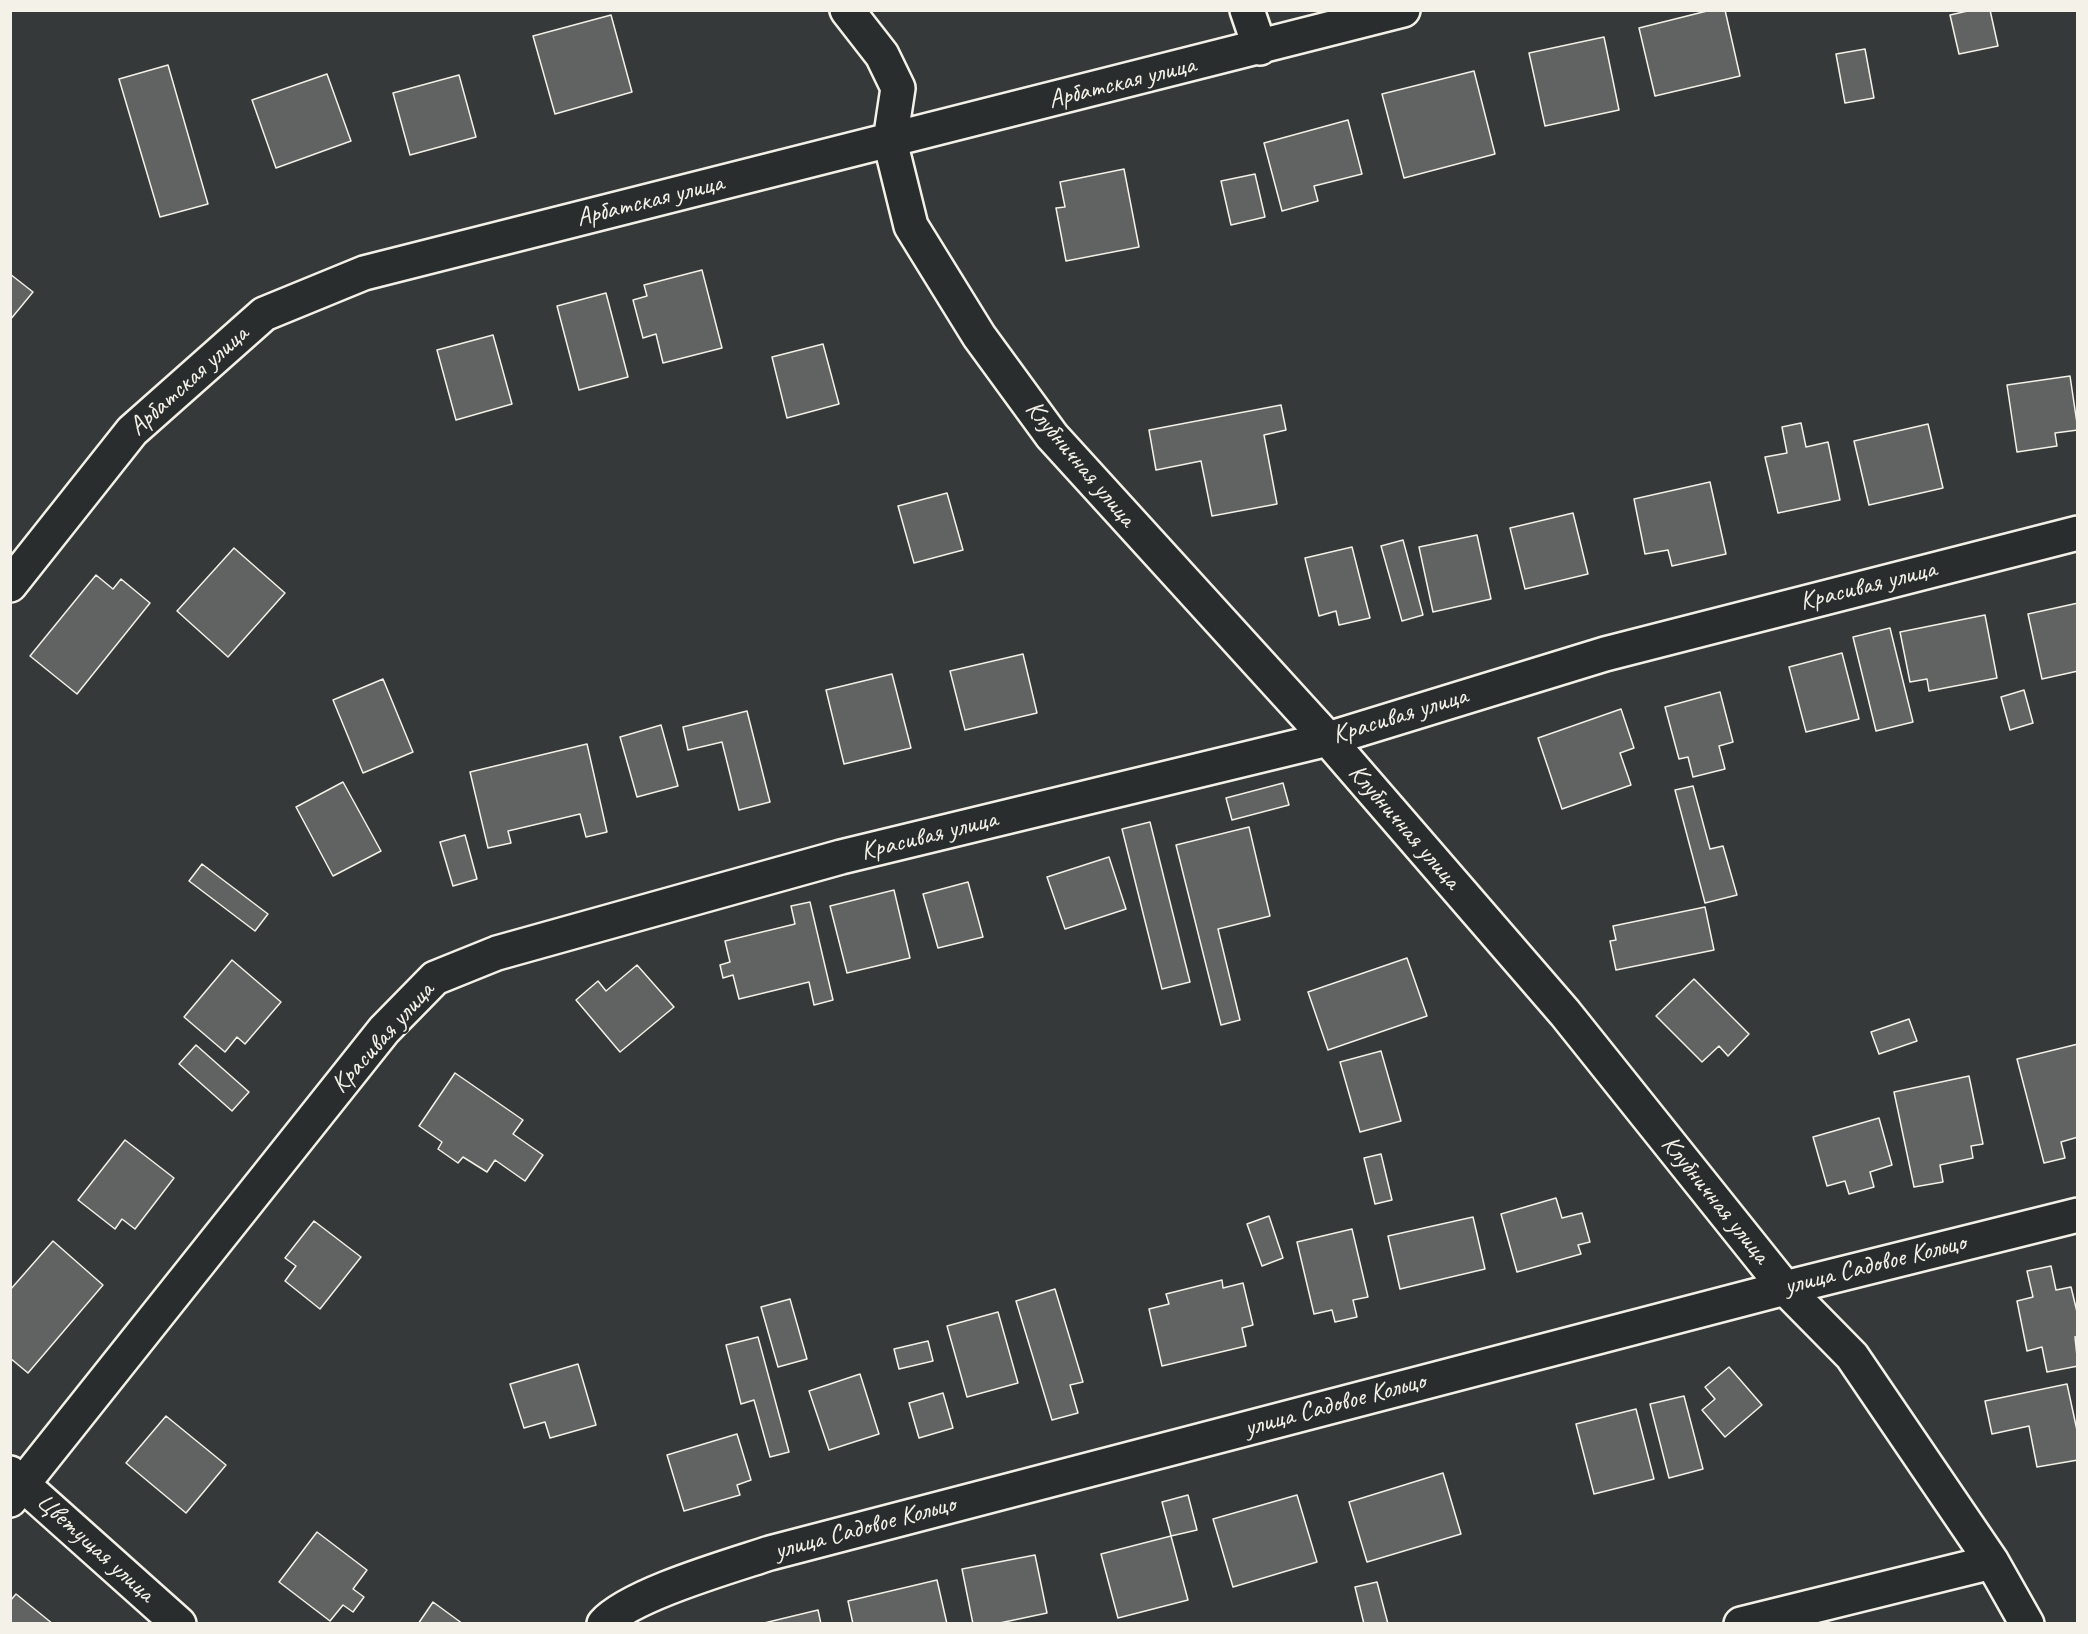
<!DOCTYPE html>
<html>
<head>
<meta charset="utf-8">
<style>
	body { margin:0 }
	#map { position:relative; width:2088px; height:1634px; overflow:hidden; background:#363939; font-family:Caveat,sans-serif }
	canvas { display:block }
	.frame { position:absolute; inset:0; border:12px solid #f4f1e8; pointer-events:none }
</style>
</head>
<body>
<div id="map">
<canvas width="2088" height="1634"></canvas>
<div class="frame"></div>
</div>
<script>
const g = document.querySelector('canvas').getContext('2d');
g.lineJoin = 'round';
function fillPath(path, color) {
  g.fillStyle = color;
  g.fill(path, 'evenodd');
}
function trace(path, color, width, dash) {
  g.strokeStyle = color;
  g.lineWidth = width;
  g.lineCap = dash ? 'butt' : 'round';
  g.setLineDash(dash || []);
  g.stroke(path);
}
function label(font, color, halo, rows, align = 'center') {
  g.font = font + ' Caveat,sans-serif';
  g.lineWidth = 4.5;
  g.setLineDash([]);
  g.textBaseline = 'middle';
  g.strokeStyle = halo;
  g.fillStyle = color;
  for (const [text, x, y, turn = 0] of rows) {
    g.save();
    g.translate(x, y);
    g.rotate((+turn || 0) * Math.PI / 180);
    g.textAlign = isNaN(turn) ? turn : align;
    if (halo) g.strokeText(text, 0, 0);
    g.fillText(text, 0, 0);
    g.restore();
  }
}
const building = new Path2D(`
	M1711 10H1725L1740 76 1655 96 1639 28Z
	M1972 10H1990L1998 46 1959 54 1950 15Z
	M611 15 632 92 555 114 533 36Z
	M1604 37 1619 110 1545 126 1529 53Z
	M1865 49 1874 98 1845 103 1836 54Z
	M168 65 208 204 160 217 119 79Z
	M1474 71 1495 154 1404 178 1382 94Z
	M327 74 351 141 276 168 252 100Z
	M459 75 476 137 410 155 393 93Z
	M1348 120 1362 174 1314 186 1318 201 1282 211 1264 143Z
	M1124 169 1139 247 1066 261 1056 208 1065 207 1060 182Z
	M1255 174 1265 217 1231 225 1221 181Z
	M702 270 722 348 663 363 656 334 643 338 633 300 647 296 644 285Z
	M10 274 33 292 10 320Z
	M606 293 628 377 579 390 557 306Z
	M493 335 512 404 456 420 437 350Z
	M823 344 839 404 787 418 772 357Z
	M2070 376 2078 430 2055 433 2057 446 2017 452 2007 385Z
	M1281 405 1286 430 1264 435 1277 504 1212 516 1201 461 1156 470 1149 430Z
	M1801 423 1806 447 1828 442 1840 500 1778 513 1765 457 1787 453 1782 427Z
	M1928 424 1943 488 1869 505 1854 441Z
	M1710 482 1726 554 1672 566 1668 550 1645 554 1634 499Z
	M947 493 963 550 914 563 898 506Z
	M1573 513 1588 574 1525 589 1510 528Z
	M1477 535 1491 599 1433 612 1419 547Z
	M1403 540 1423 615 1402 621 1381 546Z
	M1352 547 1370 618 1339 625 1336 611 1319 616 1305 558Z
	M234 548 285 593 228 657 177 611Z
	M96 575 113 589 121 579 150 603 77 694 30 656Z
	M2078 603V671L2042 679 2028 614Z
	M1985 615 1997 678 1929 691 1927 679 1910 682 1900 632Z
	M1890 628 1913 722 1876 731 1853 637Z
	M1842 653 1859 719 1806 732 1789 667Z
	M1023 654 1037 713 965 730 950 671Z
	M892 674 911 748 844 764 826 690Z
	M383 679 413 752 363 773 333 700Z
	M2024 690 2033 723 2010 730 2001 697Z
	M1720 692 1733 742 1719 746 1725 769 1693 777 1688 757 1679 759 1665 707Z
	M1621 709 1634 748 1620 753 1631 785 1562 809 1538 738Z
	M747 711 770 802 739 810 722 742 688 750 683 727Z
	M661 725 678 786 637 797 620 737Z
	M587 744 607 832 586 837 580 814 508 831 511 843 488 848 470 772Z
	M343 782 381 851 333 876 296 807Z
	M1283 783 1289 805 1232 820 1226 798Z
	M1693 786 1710 849 1723 846 1737 895 1705 903 1675 790Z
	M1150 822 1190 982 1162 989 1122 829Z
	M1249 827 1270 916 1218 929 1240 1020 1221 1025 1176 845Z
	M465 835 477 879 453 886 440 842Z
	M1109 857 1126 909 1065 929 1047 877Z
	M202 864 268 914 255 931 189 881Z
	M968 882 983 937 938 948 923 894Z
	M894 890 910 958 847 973 830 906Z
	M810 902 833 1000 814 1005 809 982 739 999 733 975 723 978 720 965 730 962 725 941 795 924 791 906Z
	M1705 907 1714 950 1616 970 1610 941 1616 940 1613 926Z
	M1407 958 1427 1016 1328 1050 1308 992Z
	M232 960 281 1002 245 1044 237 1037 225 1052 184 1017Z
	M637 965 674 1007 620 1052 576 1000 598 981 606 991Z
	M1694 979 1749 1034 1728 1056 1719 1046 1702 1062 1656 1016Z
	M1909 1019 1917 1041 1879 1054 1871 1032Z
	M2078 1044V1137L2061 1142 2065 1158 2044 1163 2017 1059Z
	M196 1045 249 1092 232 1111 179 1064Z
	M1381 1051 1401 1121 1360 1132 1340 1062Z
	M455 1073 523 1120 513 1134 543 1155 525 1181 495 1160 487 1172 463 1157 458 1163 438 1149 442 1142 419 1126Z
	M1969 1076 1983 1144 1971 1146 1973 1158 1940 1165 1943 1182 1914 1187 1894 1092Z
	M1879 1118 1892 1165 1870 1172 1874 1187 1849 1194 1845 1181 1827 1186 1813 1137Z
	M125 1140 174 1178 135 1229 122 1219 115 1229 78 1200Z
	M1381 1154 1392 1200 1375 1204 1364 1158Z
	M1556 1198 1562 1218 1582 1213 1590 1242 1578 1245 1581 1254 1517 1272 1501 1214Z
	M1269 1216 1283 1258 1262 1266 1247 1224Z
	M1473 1217 1485 1269 1400 1289 1388 1236Z
	M314 1221 361 1257 320 1309 285 1281 296 1266 285 1258Z
	M1352 1229 1368 1297 1353 1300 1357 1317 1335 1322 1332 1310 1314 1314 1297 1242Z
	M53 1241 103 1285 28 1373 10 1358V1290Z
	M2051 1266 2056 1290 2071 1287 2078 1316V1336L2075 1337 2078 1366 2047 1372 2042 1347 2027 1351 2017 1301 2033 1297 2027 1271Z
	M1222 1280 1223 1288 1243 1283 1253 1325 1242 1328 1246 1346 1162 1366 1149 1309 1169 1304 1166 1294Z
	M1055 1289 1083 1382 1070 1385 1078 1413 1052 1420 1016 1301Z
	M790 1299 807 1359 778 1367 761 1307Z
	M998 1312 1018 1383 967 1397 947 1326Z
	M758 1337 789 1452 770 1457 754 1400 741 1404 726 1345Z
	M928 1341 933 1361 899 1369 894 1349Z
	M578 1364 596 1425 550 1438 545 1422 524 1428 510 1384Z
	M1729 1367 1762 1405 1725 1437 1702 1410 1715 1399 1705 1387Z
	M860 1374 879 1434 829 1450 809 1391Z
	M2067 1384 2078 1435V1460L2037 1467 2029 1426 1992 1434 1985 1401Z
	M943 1393 953 1428 919 1438 909 1403Z
	M1684 1396 1703 1469 1669 1478 1650 1404Z
	M1636 1409 1654 1479 1594 1494 1576 1424Z
	M166 1416 226 1465 186 1513 126 1463Z
	M737 1434 751 1480 737 1485 740 1495 684 1511 667 1455Z
	M1443 1473 1461 1534 1367 1562 1349 1502Z
	M1188 1495 1197 1530 1171 1536 1162 1502Z
	M1297 1495 1317 1562 1233 1587 1213 1519Z
	M317 1532 367 1570 353 1589 364 1597 353 1612 343 1605 330 1621 279 1582Z
	M1171 1536 1188 1600 1118 1618 1101 1554Z
	M1035 1555 1047 1613 995 1624H973L962 1569Z
	M937 1580 947 1624H853L848 1601Z
	M1377 1582 1388 1624H1364L1355 1587Z
	M16 1594 53 1624H10V1601Z
	M433 1602 463 1624H418Z
	M818 1610 821 1624H760Z`);
const minor = new Path2D(`
	M847 10 882 55 898 88 890 141 911 226 979 336 1052 436 1328 739 1565 1013 1785 1288 1852 1356 1992 1562 2027 1624
	M1247 10 1260 48
	M10 585 132 431 264 314 364 273 1403 10
	M10 1473 179 1624
	M10 1500 384 1030 435 978 497 953 841 857 1328 739 1605 654 2078 533
	M604 1624C629 1595 731 1566 770 1553L1785 1288 2078 1215
	M1741 1624 1992 1562`);
const streetNames = [
	["Арбатская улица",1122,83,-14],
	["Арбатская улица",650,201,-14],
	["Арбатская улица",189,381,-42],
	["Клубничная улица",1080,464,50],
	["Красивая улица",1868,586,-14],
	["Красивая улица",1400,716,-17],
	["Клубничная улица",1404,827,49],
	["Красивая улица",929,836,-14],
	["Красивая улица",383,1038,-48],
	["Клубничная улица",1715,1200,51],
	["улица Садовое Кольцо",1875,1265,-14],
	["улица Садовое Кольцо",1335,1405,-15],
	["улица Садовое Кольцо",865,1528,-15],
	["Цветущая улица",95,1548,42]
];
fillPath(building, '#616362');
trace(building, '#f4f1e8', 1.5);
trace(minor, '#f4f1e8', 38);
trace(minor, '#2a2d2e', 33);
label('26px', '#f4f1e8', '#2a2d2e', streetNames);
</script>
</body>
</html>
